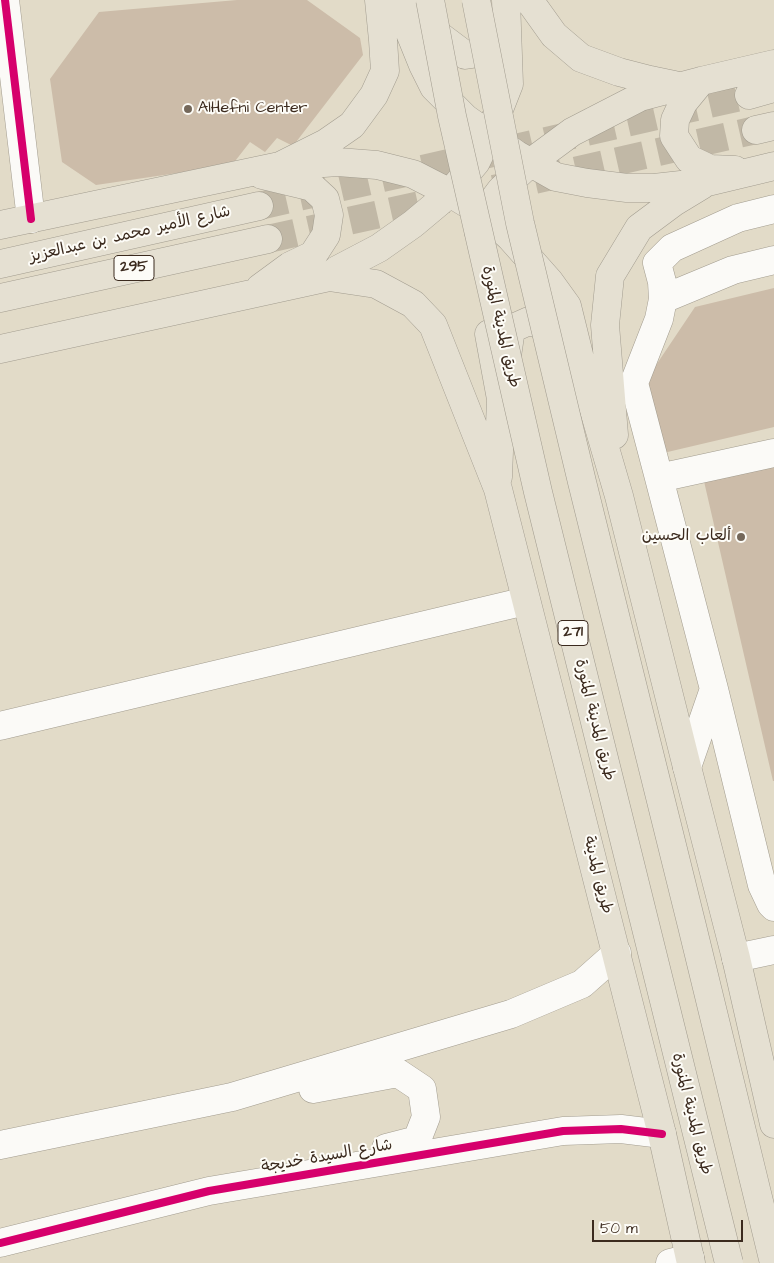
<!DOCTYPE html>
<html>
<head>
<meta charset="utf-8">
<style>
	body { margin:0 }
	#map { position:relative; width:774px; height:1263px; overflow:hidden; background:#e2dbc8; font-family:"Architects Daughter",sans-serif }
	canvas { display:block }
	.scale { position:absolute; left:592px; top:1220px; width:151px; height:22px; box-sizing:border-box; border:2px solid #3b2a1e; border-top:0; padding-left:6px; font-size:15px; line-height:18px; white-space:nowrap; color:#3b2a1e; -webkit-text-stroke:4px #fdfcf7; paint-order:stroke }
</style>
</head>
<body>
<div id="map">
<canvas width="774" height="1263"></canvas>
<div class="scale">50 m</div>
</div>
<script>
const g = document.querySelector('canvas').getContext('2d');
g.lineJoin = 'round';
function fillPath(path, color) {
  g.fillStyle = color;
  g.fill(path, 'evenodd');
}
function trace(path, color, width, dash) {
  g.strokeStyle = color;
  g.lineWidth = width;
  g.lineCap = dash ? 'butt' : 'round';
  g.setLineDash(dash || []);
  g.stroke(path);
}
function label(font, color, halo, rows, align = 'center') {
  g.font = font + ' "Architects Daughter","Playpen Sans Arabic",sans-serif';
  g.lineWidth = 4;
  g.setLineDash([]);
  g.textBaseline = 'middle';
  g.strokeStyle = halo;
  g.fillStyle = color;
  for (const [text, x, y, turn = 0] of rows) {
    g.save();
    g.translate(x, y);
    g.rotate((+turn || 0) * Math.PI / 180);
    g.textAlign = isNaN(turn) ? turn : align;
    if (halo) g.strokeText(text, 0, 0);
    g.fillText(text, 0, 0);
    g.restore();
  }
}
const building = new Path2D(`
	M237 0H307L360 38 363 55 293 146 277 138 265 152 250 142 232 165 96 185 62 162 50 79 99 12Z
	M774 288V427L659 454 642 386 695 307Z
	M774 461V781H773L703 477Z`);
const majorTunnel = new Path2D(`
	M494 189 756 130
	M259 206 749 95
	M268 239 447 199`);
const minor = new Path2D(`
	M5 0 31 219
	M774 209 738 218 672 248 657 263 662 282 663 299 659 319 634 383 659 478 774 453
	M663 299 733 270 774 260
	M659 478 714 689 687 767
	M714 689 762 885 771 904 774 907
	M0 726 526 601
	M736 958 774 950
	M313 1089 398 1073 422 1089 426 1117 417 1140 386 1148
	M0 1145 232 1097 511 1014 582 984 617 953
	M0 1243 209 1191 563 1131 621 1129 662 1134
	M670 1263 690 1258`);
const major = new Path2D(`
	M402 0 408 28 423 65 434 87 465 118 489 135 517 155 556 177 587 183 627 188H654L708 182 774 166
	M529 0 554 35 581 58 619 72 650 80 674 85
	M428 20 433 31 465 55 479 53 498 34V31
	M701 81 683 103 675 120 674 136 689 159 710 169 735 170
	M749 95 774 88
	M756 130 774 126
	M280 166 338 162 377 165 413 174 450 193 486 215 510 237 549 281 567 306 586 383 619 496 687 767 736 958 774 1124
	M0 225 280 166 326 143 352 125 374 95 385 71 383 40 379 0
	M479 233 486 215 495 198 501 190 530 163 572 132 640 97 701 81 774 64
	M0 264 259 206
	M329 277 337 270 379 248 413 224 450 193 476 162 489 135 509 84 506 0
	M260 288 290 266 313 255 326 235 329 215 325 199 312 187 262 175
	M0 298 268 239
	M489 334 501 399 498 477
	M0 349 329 277 376 284 413 304 433 325 498 489 662 1134 691 1263
	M506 363 511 329 529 321 553 328 560 339
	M614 435 605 325 610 276 639 228 674 202 702 185`);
const highwayBridge = new Path2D(`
	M430 0 452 116 538 492 729 1263
	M476 0 520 223 582 482 692 926 774 1263`);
const cycleway = new Path2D(`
	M5 0 31 219
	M0 1243 209 1191 563 1131 621 1129 662 1134`);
const markers = [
	[188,109,5,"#75685a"],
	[741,537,5,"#75685a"]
];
const shields = [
	[134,268,40],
	[573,633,30]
];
const shieldNames = [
	["295",134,268],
	["271",573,633]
];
const poiNames = [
	["AlHefni Center",198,109],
	["ألعاب الحسين",731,537,"right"]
];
const streetNames = [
	["شارع الأمير محمد بن عبدالعزيز",130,235,-13],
	["طريق المدينة المنورة",500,327,77],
	["طريق المدينة المنورة",594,720,76],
	["طريق المدينة",597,875,76],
	["طريق المدينة المنورة",691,1114,76],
	["شارع السيدة خديجة",327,1157,-10]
];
fillPath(building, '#ccbca9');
trace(majorTunnel, '#c1b8a6', 28, [28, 14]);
trace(minor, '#a29c8f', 29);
trace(major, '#a29c8f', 29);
trace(minor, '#fbfaf7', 28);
trace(major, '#e5e0d2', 28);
trace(highwayBridge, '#a29c8f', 29, []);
trace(highwayBridge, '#e5e0d2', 28);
trace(cycleway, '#d6006c', 8);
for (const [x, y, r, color] of markers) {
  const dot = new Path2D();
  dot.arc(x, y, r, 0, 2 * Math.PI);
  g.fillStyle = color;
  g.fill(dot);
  trace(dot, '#fdfcf7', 2);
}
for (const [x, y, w] of shields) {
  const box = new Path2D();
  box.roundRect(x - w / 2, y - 12.5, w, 25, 4);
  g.fillStyle = '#fdfcf7';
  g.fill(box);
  trace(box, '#3b2a1e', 1);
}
label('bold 15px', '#3b2a1e', null, shieldNames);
label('16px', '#3b2a1e', '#fdfcf7', poiNames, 'left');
label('16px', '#3b2a1e', '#fdfcf7', streetNames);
</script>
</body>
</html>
